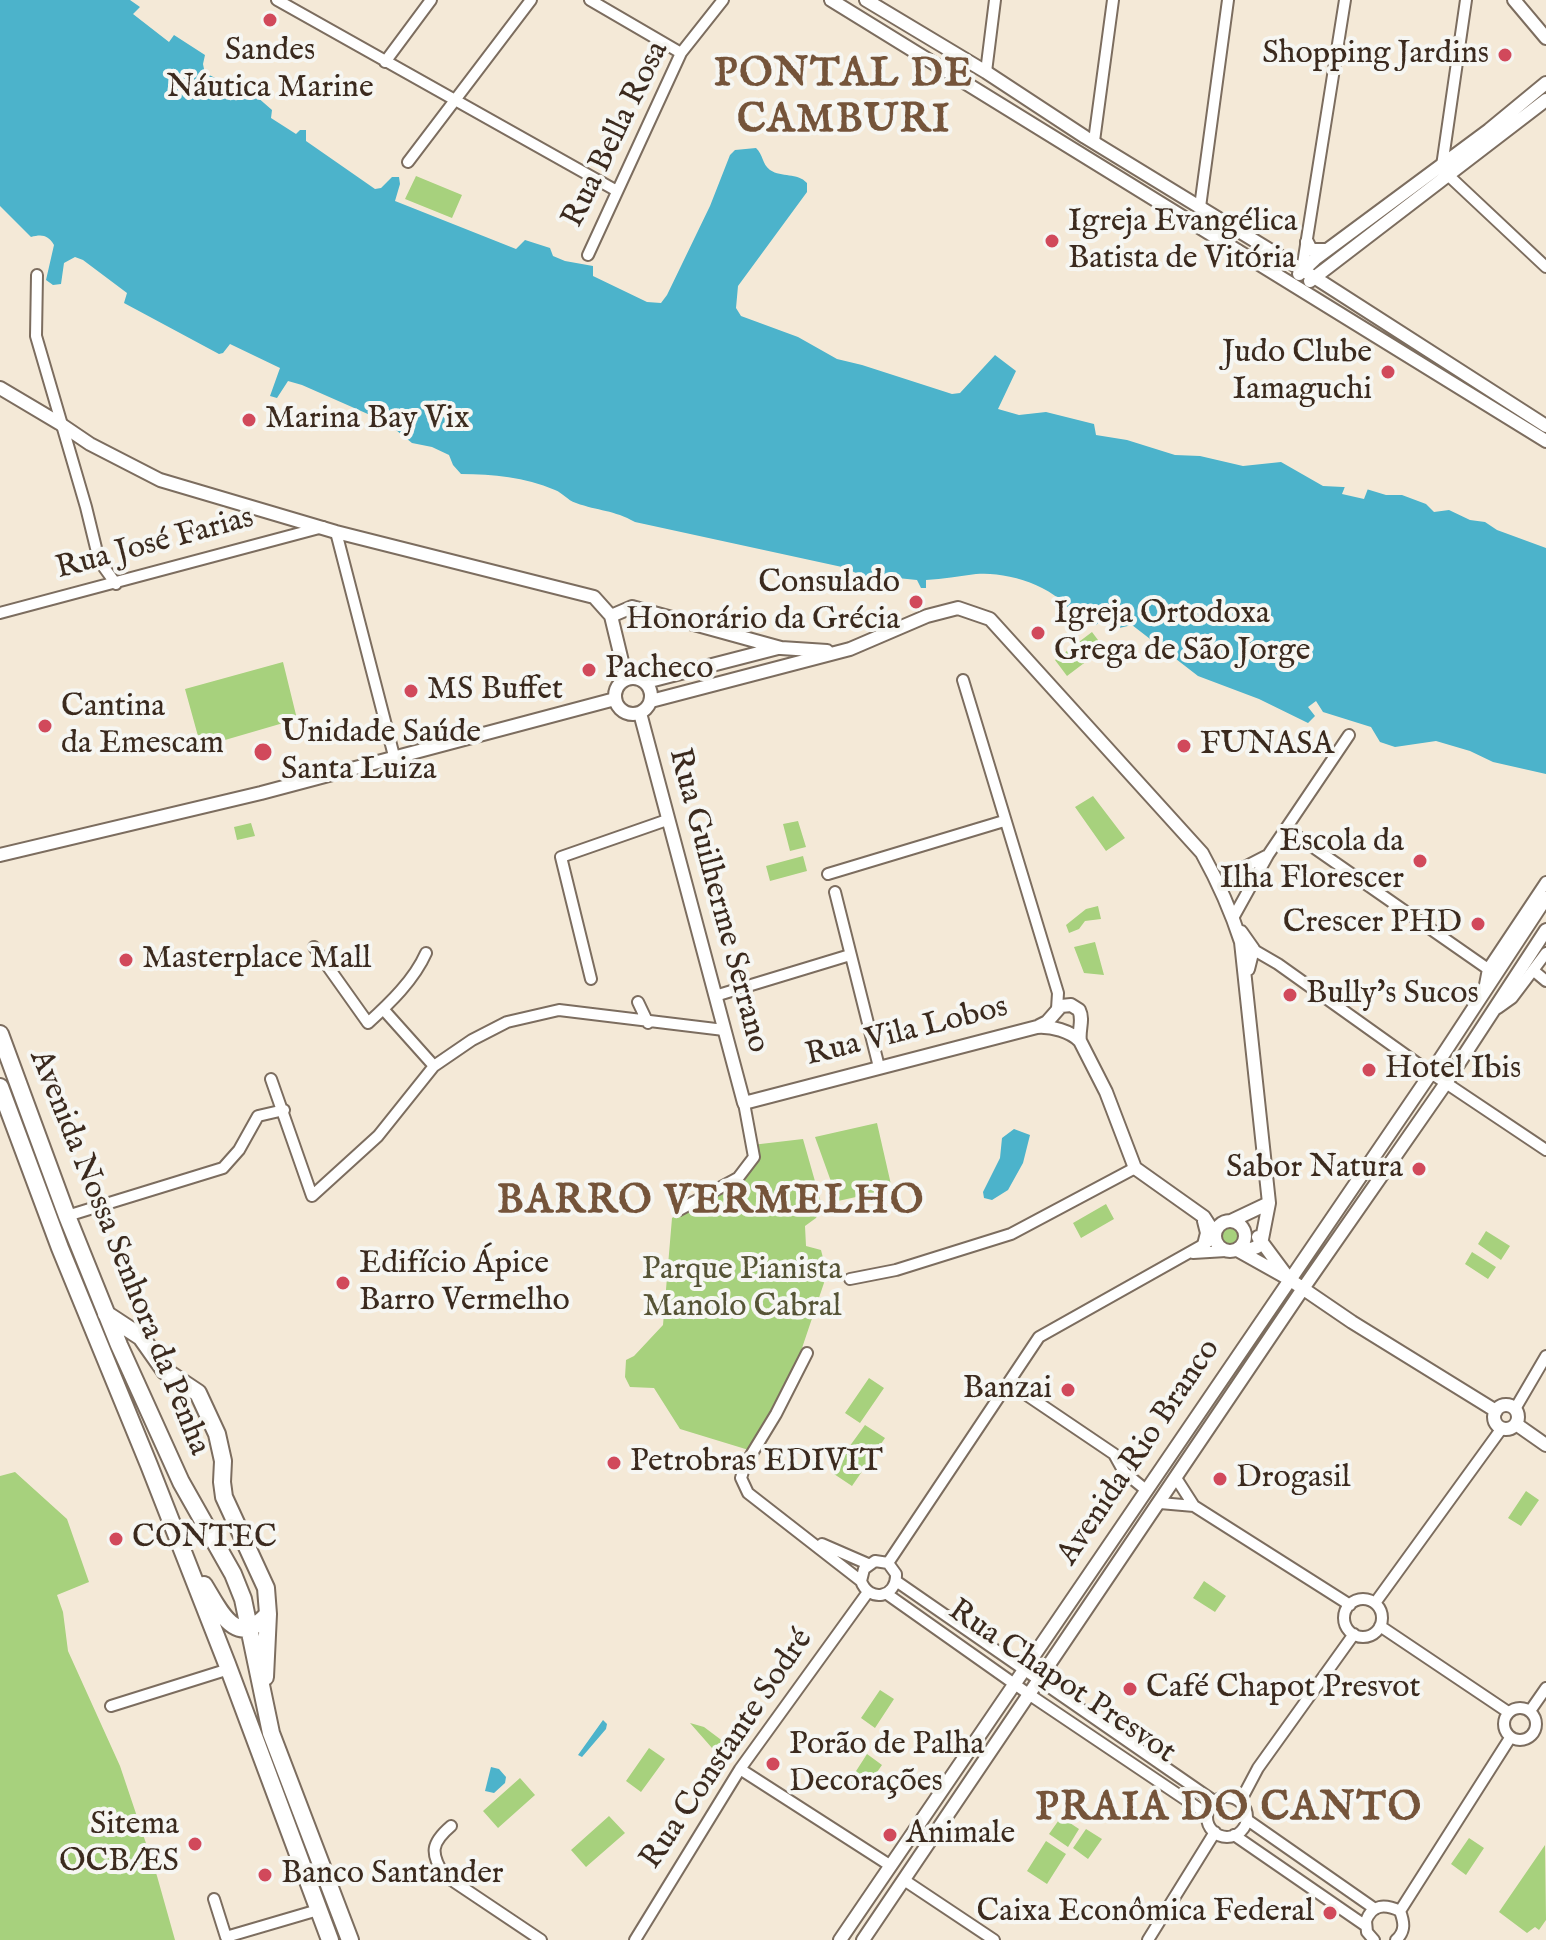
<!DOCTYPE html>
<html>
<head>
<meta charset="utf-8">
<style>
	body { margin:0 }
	canvas { display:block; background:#f4e9d7 }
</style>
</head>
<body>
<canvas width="1546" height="1940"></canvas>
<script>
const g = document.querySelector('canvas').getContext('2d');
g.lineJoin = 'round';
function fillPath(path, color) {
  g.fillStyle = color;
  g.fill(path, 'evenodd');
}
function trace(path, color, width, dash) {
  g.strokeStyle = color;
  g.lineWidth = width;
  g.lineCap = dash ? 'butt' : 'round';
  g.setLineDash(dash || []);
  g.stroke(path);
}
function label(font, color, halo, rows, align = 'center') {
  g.font = font + ' "IM FELL English",serif';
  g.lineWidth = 8;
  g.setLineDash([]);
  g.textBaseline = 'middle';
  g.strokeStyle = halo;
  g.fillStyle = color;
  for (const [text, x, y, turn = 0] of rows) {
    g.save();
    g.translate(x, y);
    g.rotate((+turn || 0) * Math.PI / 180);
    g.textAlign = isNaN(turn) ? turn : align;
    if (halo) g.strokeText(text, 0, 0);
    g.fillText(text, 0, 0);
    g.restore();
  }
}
const green = new Path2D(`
	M416 176 462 195 452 218 405 199Z
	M1092 632 1104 648 1067 676 1055 660Z
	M283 662 297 719 201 747 185 689Z
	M1093 796 1125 838 1106 851 1075 807Z
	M798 821 806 847 790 851 783 824Z
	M251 823 255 836 237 840 234 827Z
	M803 856 807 871 770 881 766 866Z
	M1098 906 1101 919 1085 921 1079 929 1069 933 1066 925 1086 909Z
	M1095 942 1104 975 1084 973 1074 947Z
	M877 1123 892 1189 838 1201 815 1137Z
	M803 1139 822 1206 816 1218 805 1226 806 1246 821 1250 827 1274 801 1351 752 1451 680 1429 654 1388 630 1387 625 1377 626 1360 634 1356 663 1325 672 1218 745 1167 752 1145Z
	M1106 1204 1114 1219 1081 1238 1073 1223Z
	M1217 1236a13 13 0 1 1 26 0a13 13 0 1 1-26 0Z
	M1486 1231 1510 1246 1501 1260 1478 1244Z
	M1472 1252 1496 1267 1488 1279 1465 1264Z
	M869 1378 884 1388 860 1423 845 1413Z
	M865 1425 885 1438 852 1486 831 1472Z
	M15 1472 67 1519 89 1582 57 1595 63 1612 68 1651 120 1766 157 1876 175 1940H0V1476Z
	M1526 1491 1539 1500 1521 1526 1508 1518Z
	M1204 1581 1226 1596 1215 1612 1193 1598Z
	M880 1690 894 1699 875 1728 861 1718Z
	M690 1723 704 1727 728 1745 712 1748Z
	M649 1748 665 1759 641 1792 626 1781Z
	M867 1754 882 1765 863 1792 849 1782Z
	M520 1778 535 1795 498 1828 483 1811Z
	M609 1816 625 1833 586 1867 571 1850Z
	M1061 1817 1079 1829 1068 1847 1049 1834Z
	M1086 1829 1102 1839 1088 1859 1073 1848Z
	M1469 1838 1484 1848 1466 1875 1451 1864Z
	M1046 1841 1066 1854 1047 1884 1027 1871Z
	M1545 1845 1546 1920 1539 1930 1535 1927 1527 1933 1499 1912Z`);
const water = new Path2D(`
	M0 0H130L140 7 133 14 169 42 174 35 205 55 203 64 205 74C225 78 233 101 256 96L272 110 271 118 296 134 300 130H306V141L375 189 381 188 392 177H399L400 184 395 201 516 249 525 240 550 248 553 256 565 261 593 266V276L647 302 661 303 667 295 710 206 730 155 735 150 756 148C763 154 762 164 770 170 782 178 797 172 807 183V192L738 286 736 308 741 316 798 337 837 359 862 365 952 394 960 393 995 355 1016 371 998 409 1019 415 1046 412 1094 424 1096 435 1127 440 1175 455 1200 456 1243 466 1281 462 1323 486 1363 488 1386 495H1402L1426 504 1434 512 1449 510 1470 520 1485 522 1497 530 1546 548V774L1493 762 1470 751 1436 741 1395 747 1380 742 1371 727 1323 712 1316 701 1308 707 1315 716 1308 723 1259 699 1198 676 1132 625 1115 629 1102 620 1096 625 1075 618C1060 587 1008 571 976 574 959 576 943 579 926 580V588H921L917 580 878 576 868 578 842 567 635 522C614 510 598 511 576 503 567 500 563 493 555 490 524 477 494 474 461 474L453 465 449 455 432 447 412 443 386 422 302 385 288 381 277 398 270 396 280 368 230 344 223 353 219 354 124 303 127 293 83 260 75 257 64 263 61 284 53 285 46 280 54 245C48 235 42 234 31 237L0 206Z
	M1014 1129 1030 1135 1023 1163 1008 1190 992 1200 984 1198 983 1192 1000 1158 1002 1138Z
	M603 1720 607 1724 606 1729 582 1757 578 1755Z
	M491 1767 499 1769 506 1777 505 1783 494 1793 485 1791Z`);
const pier = new Path2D(`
	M1346 484H1364L1369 486 1364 499 1342 494Z`);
const minor = new Path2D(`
	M277 0 617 191
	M590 0 681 53
	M385 62 431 0
	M986 72 995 0
	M1094 141 1113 0
	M408 162 531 0
	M1442 166 1466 0
	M1449 176 1546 267
	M1200 207 1228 0
	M588 255 681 53 723 0
	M1302 270 1345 0
	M37 275 36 336 86 507 96 548 103 566 116 584
	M336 532 394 756
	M0 613 323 527
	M963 680 1058 993 1057 1009
	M1287 829 1488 969
	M828 874 1004 821
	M1219 884 1233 873 1266 856
	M835 892 879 1067
	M1233 918 1268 855 1349 735
	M1247 946 1278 964 1431 1073 1546 1150
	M314 947 368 1023C390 1003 414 980 426 953
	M1534 971 1546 981
	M591 979 561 857 667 820
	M1484 990 1488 969 1546 882
	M715 996 850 955
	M638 1002 648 1023
	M1498 1008 1512 998 1546 953
	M383 1009 434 1066
	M271 1079 312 1196 378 1136 434 1066 472 1040 507 1022 559 1010 724 1030
	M679 1210 738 1178 754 1157 744 1103
	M67 1216 223 1168 239 1150 258 1116 284 1110
	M1193 1253 1226 1251
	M850 1279 896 1270 1011 1234 1135 1168
	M807 1353 776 1414 745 1465 741 1478 748 1493 861 1581C869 1603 897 1598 896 1574L888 1563 875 1561 864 1569 861 1581
	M1009 1383 1114 1454 1124 1472 1146 1490
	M1515 1409 1546 1356
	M1176 1478 1194 1506 1350 1605
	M1160 1503 1194 1506
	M822 1544 868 1564
	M888 1563 1039 1337 1208 1242
	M896 1581 1214 1801
	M887 1594 1030 1695 1207 1814
	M1344 1618a19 19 0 1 1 38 0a19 19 0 1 1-38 0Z
	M1375 1603 1502 1428
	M1380 1626 1508 1712
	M111 1706 229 1669
	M1504 1724a16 16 0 1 1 32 0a16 16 0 1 1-32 0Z
	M1530 1711 1546 1688
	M740 1769 891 1866
	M1207 1817a20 20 0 1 1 40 0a20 20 0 1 1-40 0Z
	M1240 1802 1258 1768 1354 1634
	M1246 1819 1375 1909
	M451 1826C431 1843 430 1853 444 1875L541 1940
	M1234 1835 1366 1926
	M904 1880 994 1940
	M214 1899 226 1937 318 1910
	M1400 1911 1510 1738
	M635 1940 740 1769 868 1592
	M1148 1940 1215 1832
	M1374 1940 1367 1932 1366 1921C1372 1904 1385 1904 1400 1911 1404 1922 1406 1931 1396 1940`);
const tertiary = new Path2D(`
	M831 0 1546 441
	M866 0 986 72 1085 137 1314 277 1546 426
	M1514 0 1546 38
	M1307 242 1311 250H1327
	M1299 274 1315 259 1489 130 1546 83
	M1310 281 1546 100
	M0 388 59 423 90 444 160 480 336 532 594 597 611 616 626 678
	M611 616 632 607 781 648 827 651
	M615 696a18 18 0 1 1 36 0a18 18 0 1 1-36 0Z
	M646 682 778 648
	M651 701 850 649 927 616 958 608 990 619 1202 853C1218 882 1231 911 1241 942L1269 1203 1262 1239 1257 1247 1242 1252
	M640 713 744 1103 1037 1027C1052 1026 1070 1031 1080 1041
	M0 855 261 793 615 699
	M1241 932 1253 949 1248 969
	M1039 1026 1047 1022 1061 1006 1071 1005 1079 1010C1084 1020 1078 1031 1080 1041L1106 1092 1135 1168 1204 1217 1215 1234
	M1231 1221 1269 1203
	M1215 1236a15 15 0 1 1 30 0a15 15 0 1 1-30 0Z
	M1258 1237 1287 1276
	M1204 1245 1207 1233 1204 1221
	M1239 1251 1289 1279 1352 1322 1496 1411
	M1494 1417a12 12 0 1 1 24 0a12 12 0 1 1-24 0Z
	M1516 1424 1546 1445
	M840 1940 1431 1073 1546 898
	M863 1940 1302 1290 1446 1083 1546 930`);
const primary = new Path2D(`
	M0 1034 67 1216 119 1345 181 1482 233 1574 243 1599 271 1733 350 1940
	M0 1087 60 1248 149 1465 227 1664 330 1940
	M106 1314 141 1337 165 1371 198 1393 217 1434 223 1461 222 1482 224 1497 266 1588 268 1614C236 1650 220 1611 204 1585
	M265 1677 268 1614`);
const markers = [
	[270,20,8,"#d1495b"],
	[1505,55,8,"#d1495b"],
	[1052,241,8,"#d1495b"],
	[1388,372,8,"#d1495b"],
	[249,420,8,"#d1495b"],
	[916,602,8,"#d1495b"],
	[1038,633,8,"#d1495b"],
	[589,670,8,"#d1495b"],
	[411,691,8,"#d1495b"],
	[45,726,8,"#d1495b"],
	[1184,746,8,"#d1495b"],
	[263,752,10,"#d1495b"],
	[1420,861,8,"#d1495b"],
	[1478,924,8,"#d1495b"],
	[126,960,8,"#d1495b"],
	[1290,995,8,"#d1495b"],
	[1369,1070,8,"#d1495b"],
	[1419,1169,8,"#d1495b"],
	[343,1283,8,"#d1495b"],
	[1068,1390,8,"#d1495b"],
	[614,1463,8,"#d1495b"],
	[1220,1479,8,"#d1495b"],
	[116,1539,8,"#d1495b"],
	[1130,1689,8,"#d1495b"],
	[773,1764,8,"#d1495b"],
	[890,1835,8,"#d1495b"],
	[195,1844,8,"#d1495b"],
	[265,1875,8,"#d1495b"],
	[1330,1913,8,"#d1495b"]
];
const poiNames = [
	["Sandes",270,52,"center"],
	["Náutica Marine",270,89,"center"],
	["Shopping Jardins",1489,55,"right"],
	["Igreja Evangélica",1068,223],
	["Batista de Vitória",1068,260],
	["Judo Clube",1372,354,"right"],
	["Iamaguchi",1372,391,"right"],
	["Marina Bay Vix",265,420],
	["Consulado",900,584,"right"],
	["Honorário da Grécia",900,621,"right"],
	["Igreja Ortodoxa",1054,615],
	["Grega de São Jorge",1054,652],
	["Pacheco",605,670],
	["MS Buffet",427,691],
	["Cantina",61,708],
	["da Emescam",61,745],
	["Unidade Saúde",281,734],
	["Santa Luiza",281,771],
	["FUNASA",1200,746],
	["Escola da",1404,843,"right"],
	["Ilha Florescer",1404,880,"right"],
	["Crescer PHD",1462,924,"right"],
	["Masterplace Mall",142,960],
	["Bully's Sucos",1306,995],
	["Hotel Ibis",1385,1070],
	["Sabor Natura",1403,1169,"right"],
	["Edifício Ápice",359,1265],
	["Barro Vermelho",359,1302],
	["Banzai",1052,1390,"right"],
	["Petrobras EDIVIT",630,1463],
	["Drogasil",1236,1479],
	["CONTEC",132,1539],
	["Café Chapot Presvot",1146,1689],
	["Porão de Palha",789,1746],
	["Decorações",789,1783],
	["Sitema",179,1826,"right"],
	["OCB/ES",179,1863,"right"],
	["Animale",906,1835],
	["Banco Santander",281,1875],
	["Caixa Econômica Federal",1314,1913,"right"]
];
const streetNames = [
	["Rua Bella Rosa",617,135,-64],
	["Rua José Farias",155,545,-15],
	["Rua Guilherme Serrano",717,901,75],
	["Rua Vila Lobos",907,1033,-14],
	["Avenida Nossa Senhora da Penha",118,1253,68],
	["Avenida Rio Branco",1140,1453,-56],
	["Rua Chapot Presvot",1061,1683,34],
	["Rua Constante Sodré",728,1750,-56]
];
const parkNames = [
	["Parque Pianista",742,1271],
	["Manolo Cabral",742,1308]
];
const districtNames = [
	["PONTAL DE",844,77],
	["CAMBURI",844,123],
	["BARRO VERMELHO",711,1204],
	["PRAIA DO CANTO",1229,1811]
];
fillPath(green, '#a7d17d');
fillPath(water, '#4cb3cb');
fillPath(pier, '#f4e9d7');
trace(minor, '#7c6d5f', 14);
trace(tertiary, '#7c6d5f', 16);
trace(primary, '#7c6d5f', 20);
trace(minor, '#fff', 10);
trace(tertiary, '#fff', 12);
trace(primary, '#fff', 16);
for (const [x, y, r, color] of markers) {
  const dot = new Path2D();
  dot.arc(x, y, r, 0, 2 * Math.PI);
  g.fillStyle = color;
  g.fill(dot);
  trace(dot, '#f6f6f2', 3);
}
label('32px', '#3b2a1e', '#f6f6f2', poiNames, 'left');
label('32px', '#3b2a1e', '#f6f6f2', streetNames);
label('32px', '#565436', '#f6f6f2', parkNames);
g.letterSpacing = '2px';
label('bold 40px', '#75543a', '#f6f6f2', districtNames);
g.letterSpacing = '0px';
</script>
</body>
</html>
